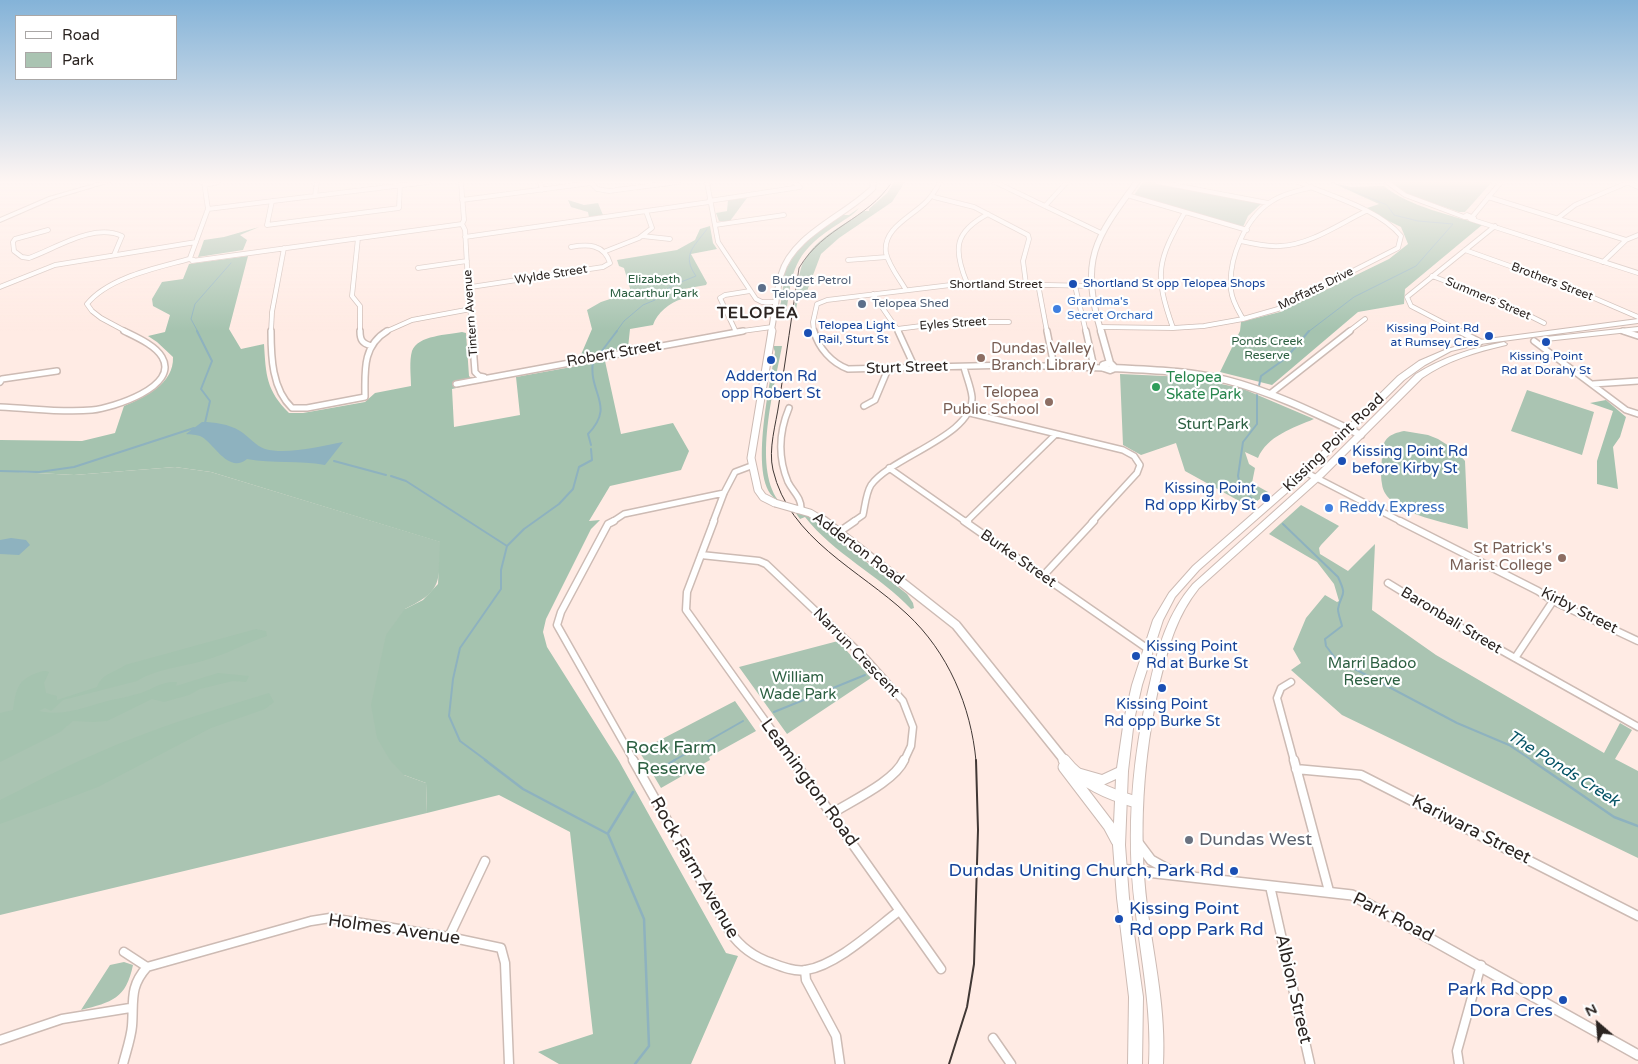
<!DOCTYPE html>
<html>
<head>
<meta charset="utf-8">
<style>
	body { margin:0 }
	#map { position:relative; width:1638px; height:1064px; overflow:hidden; background:#ffebe4; font-family:"Varela Round",sans-serif }
	canvas { display:block }
	.legend { position:absolute; left:15px; top:15px; width:162px; height:65px; box-sizing:border-box; background:#fff; border:1px solid #aaa7a6; margin:0; padding:6px 9px; list-style:none; font-size:15px; color:#2b2421 }
	.legend li { display:flex; align-items:center; gap:10px; height:25px }
	.legend b { width:25px; border:1px solid #aaa7a6 }
	.north { position:absolute; left:1573px; top:999px; width:50px; height:50px; -webkit-text-stroke:4px #fff; paint-order:stroke; rotate:333deg; font-size:14px; font-weight:700; line-height:20px; text-align:center; color:#2b2421 }
	.north::after { content:''; display:block; margin:auto; width:18px; height:22px; background:#2b2421; clip-path:polygon(50% 0,100% 100%,50% 72%,0 100%) }
</style>
</head>
<body>
<div id="map">
<canvas width="1638" height="1064"></canvas>
<ul class="legend">
<li><b style="height:6px;background:#fff"></b>Road</li>
<li><b style="height:14px;background:#aac4b2"></b>Park</li>
</ul>
<div class="north">N</div>
</div>
<script>
const g = document.querySelector('canvas').getContext('2d');
g.lineJoin = 'round';
function fillPath(path, color) {
  g.fillStyle = color;
  g.fill(path, 'evenodd');
}
function trace(path, color, width, dash) {
  g.strokeStyle = color;
  g.lineWidth = width;
  g.lineCap = dash ? 'butt' : 'round';
  g.setLineDash(dash || []);
  g.stroke(path);
}
function label(font, color, halo, rows, align = 'center') {
  g.font = font + ' "Varela Round",sans-serif';
  g.lineWidth = 4.5;
  g.setLineDash([]);
  g.textBaseline = 'middle';
  g.strokeStyle = halo;
  g.fillStyle = color;
  for (const [text, x, y, turn = 0] of rows) {
    g.save();
    g.translate(x, y);
    g.rotate((+turn || 0) * Math.PI / 180);
    g.textAlign = isNaN(turn) ? turn : align;
    if (halo) g.strokeText(text, 0, 0);
    g.fillText(text, 0, 0);
    g.restore();
  }
}
const green = new Path2D(`
	M894 182H905L892 202 839 238 821 254 804 299H798L795 315H793C796 300 797 283 801 268 810 241 842 226 864 211H869V209L887 193Z
	M1143 182H1154L1261 204 1248 216 1243 227H1240L1136 197 1134 195Z
	M1391 182H1492L1465 212H1459L1409 195Z
	M747 198 730 221H719L716 213 727 211 728 200Z
	M568 200 584 205 598 203 603 215 589 217 588 212 571 207Z
	M859 208C855 214 841 222 832 228 794 254 792 270 786 315L783 308H780L778 313 781 302 785 271 799 247 818 231 843 215H849Z
	M259 227 240 235 247 240 243 250 198 257 204 240 224 237Z
	M773 346H782C774 389 753 466 778 500 746 486 771 380 775 352Z
	M1120 374 1186 377 1241 388 1314 419C1293 428 1267 436 1258 458L1245 452 1249 464 1255 468 1252 483 1268 492 1250 507 1185 471 1176 443 1141 455 1123 445Z
	M1527 390 1594 412 1582 455 1511 431Z
	M1404 431 1428 435 1438 439 1457 451 1465 461 1468 529C1445 522 1385 513 1382 484 1380 474 1382 463 1382 453 1383 438 1390 434 1404 431Z
	M175 467 211 472 441 542C438 582 444 590 405 609L404 775 426 783 427 813 0 915V471L74 475Z
	M1301 505 1339 526 1321 545 1319 548 1320 554 1348 571 1375 544 1372 610 1436 655 1604 753 1620 723 1632 730 1615 759 1638 771V858L1342 715 1291 670 1301 663 1293 649 1306 618 1325 595 1337 602 1339 601 1334 584 1317 562 1269 534Z
	M795 512 808 516 907 594 913 603 914 608 911 609C879 575 834 554 805 517L800 519Z
	M838 641 871 678 787 734 739 667Z
	M735 701 756 731 709 757 710 760 661 788 639 751Z
	M124 962 133 965C126 999 112 1002 81 1010L110 965Z`);
const forest = new Path2D(`
	M1330 182 1351 187 1384 186C1409 207 1452 215 1482 225L1405 289 1404 304 1358 312 1272 385 1220 372 1240 331 1241 322 1280 312 1389 259 1408 244 1401 227 1364 209 1379 204Z
	M710 226 713 243 717 249 691 254 707 283 706 285 678 290 682 299C670 302 657 313 653 325L630 329 628 348 580 357 592 329 587 310 601 302 631 292 624 268 619 266 617 260 677 250 695 240 700 229Z
	M248 256 229 329 241 349 264 344C266 375 266 390 289 413H303L365 402 375 393 411 386C411 376 409 361 412 351 418 335 448 335 462 332L466 333 469 376 477 383 452 389 454 427 520 415 516 377 605 361 621 434 673 423 689 451 681 470 610 486 589 521 600 520 591 529 546 619 543 632 547 647 619 761 726 953 738 956 691 1064H559L538 1052 593 1034 570 832 499 795 427 813 426 783 404 775 390 760 377 738 371 705 386 635 405 609 423 600 438 584 440 542 211 472 175 467 74 475 0 471V440L82 441 115 433 124 406C145 397 174 384 173 357L157 342 148 336 165 332 170 315 153 306 152 299 162 282 183 279 189 264Z
	M1606 400 1626 417 1620 437 1613 447 1618 489 1597 484V461L1613 411 1590 403Z
	M256 629 266 631 267 636C248 642 231 652 212 658 187 667 160 667 137 681L63 700 51 711 45 708 39 711C64 717 87 706 111 700 121 698 131 696 141 693 154 688 163 681 177 682L176 686 218 673 249 676 246 682 233 681 200 689 189 695 164 702 152 699 107 721 93 722 73 721 60 732 0 762V713L13 710C16 690 17 680 37 673 42 671 44 670 49 672L44 683 46 693 57 696V700L97 687C102 673 115 673 125 665Z
	M269 693 274 702 265 709 211 728 98 787 0 824V800C31 785 61 768 93 755 150 729 210 711 269 693Z`);
const water = new Path2D(`
	M202 422C214 422 229 424 240 431 248 436 256 446 265 449 287 455 321 446 343 442L325 465C299 460 273 464 247 459 229 474 215 445 202 437 197 434 190 435 186 434Z
	M11 538 26 540 30 545 19 555 0 554V540Z`);
const streamFar2 = new Path2D(`
	M198 332 191 319 195 304 231 263
	M616 332 624 321 643 305 655 300 671 286 696 276C681 255 694 247 707 229
	M1308 332 1354 297 1416 266 1453 224 1418 221 1394 215 1387 205 1332 182`);
const streamFar1 = new Path2D(`
	M197 331 212 361 201 389 210 401 205 423
	M598 356 617 331
	M1259 386 1261 376 1286 358 1309 331
	M591 445 588 434C616 405 588 394 593 361
	M334 461 386 475
	M0 471 39 472 74 467 194 428
	M391 476 406 481 507 546
	M1255 503 1240 484 1238 476 1243 442 1257 424V395
	M1283 524 1338 577C1348 598 1341 592 1338 609 1338 614 1341 621 1342 626L1325 639 1326 646 1336 659 1457 723 1509 745 1533 761
	M774 712 865 675
	M487 761 460 741 449 716 453 679 460 648 501 589V570L507 546 524 529 559 504 573 489 579 467 592 460 591 449
	M673 761 743 721`);
const stream = new Path2D(`
	M485 760 523 789 608 834 644 919 649 1046 635 1064
	M1531 760 1614 817 1638 826
	M655 772 675 760
	M608 833 633 792`);
const minorFar3 = new Path2D(`
	M461 182 464 220 462 224 465 230 468 283 471 287 469 292 472 332
	M540 182 542 190
	M590 182 597 189 609 191 678 182
	M707 182 718 242 756 299 762 302H775
	M995 182 1101 233
	M1158 182 1268 203
	M1387 182 1405 195 1464 217
	M1628 183 1638 187
	M205 185 218 182
	M1127 195 1247 230
	M315 196 317 182
	M934 197 974 207 1028 235 1029 239 1023 261 1026 284
	M1488 197 1626 240
	M462 200 591 183
	M272 201 267 225 399 208 400 185
	M709 201 800 187 794 182
	M1045 206 1067 182
	M208 209 428 182
	M1467 215 1474 218 1464 217Z
	M1473 216 1501 182
	M1558 218 1575 205 1629 182
	M1470 219 1638 273
	M715 225 784 215
	M48 230 15 239 13 242 14 251 22 257 29 258C57 248 93 223 122 236L114 255
	M642 236 670 239
	M465 237 709 202
	M358 238 352 296 360 306V332
	M1241 241C1254 244 1267 247 1280 246 1310 245 1339 224 1366 211
	M1465 250 1566 286 1638 317
	M606 251 639 238 652 228 646 211
	M190 258 208 209 204 182
	M848 260 887 257
	M192 261 462 224
	M1603 262 1626 240 1638 235
	M418 268 467 261
	M1432 276 1504 303 1544 323
	M967 283C953 249 954 232 988 214
	M1038 284 1047 332
	M1075 286 1086 332
	M0 287 55 265 196 242
	M471 287 603 267 610 263C604 244 588 244 571 247
	M906 290C899 278 889 266 886 253 882 228 913 216 927 201 933 195 936 189 940 182
	M873 294 899 332
	M1243 319C1238 310 1232 301 1231 290 1228 259 1245 218 1272 201 1284 193 1298 191 1312 187
	M1100 327 1173 328 1204 326 1243 319 1278 309 1398 248 1401 236C1379 209 1330 196 1298 182
	M1173 328C1154 274 1157 261 1185 212
	M897 329 953 322H1009
	M1623 331 1627 332
	M127 332 101 318 92 311 87 304C109 277 157 268 189 259L194 260
	M271 332 272 312 284 248
	M385 332 412 320 471 309
	M735 332 772 327
	M736 332 720 298 725 295 750 291
	M814 332 813 322 817 304 827 300 967 283 1090 286
	M1348 332 1365 319
	M1461 332 1411 306 1407 297 1495 226`);
const minorFar2 = new Path2D(`
	M271 331C271 357 272 389 292 408H307L365 397C365 372 362 346 387 331
	M360 331C360 340 362 343 371 346
	M472 331 475 372 479 376 484 377
	M814 331C818 348 832 363 848 369L1012 365 1104 368
	M898 331 915 368
	M1047 331 1054 366
	M1086 331 1094 367
	M1459 331 1480 342
	M1623 331 1638 336
	M1534 341 1626 410 1638 414
	M0 382 2 379 57 371
	M456 384 743 331
	M1593 384 1638 381
	M1270 394 1350 331
	M864 406 875 400 888 369
	M0 407C31 408 61 413 92 410 112 408 180 387 162 357 155 345 136 337 124 331
	M789 408C779 432 778 458 788 482 793 492 802 498 801 510
	M970 413 1123 450 1134 456 1140 465 1137 473 1092 522
	M889 468 966 522
	M1305 472 1402 522
	M612 522 624 514 724 493
	M713 522 724 493 735 472 751 466
	M853 522 863 515C865 506 866 493 871 485 892 456 974 436 972 397 971 387 966 376 964 367
	M966 522 1056 434`);
const minorFar1 = new Path2D(`
	M614 521 608 524 561 612 557 625 634 761
	M714 521 687 592 686 610 794 761
	M964 521 1148 649
	M1400 521 1538 591 1553 601 1638 641
	M966 522 968 521
	M839 532 855 521
	M701 555 759 561 766 564 865 658 903 701 913 727 911 746 904 761
	M1043 576 1094 521
	M1388 583 1465 630 1638 727
	M1515 658 1553 601
	M1291 682 1281 688 1277 698 1294 761`);
const minor = new Path2D(`
	M633 760 730 932C741 948 754 957 772 963 782 967 795 972 806 970 837 965 874 930 899 911
	M793 760 941 969
	M1294 760 1329 891
	M1296 769 1361 775 1638 916
	M831 814C851 801 894 782 904 760
	M1270 886 1310 1064
	M449 937 485 861
	M124 952 147 967
	M805 970 806 980 836 1036 840 1064
	M993 1038 1011 1064
	M0 1040 62 1019 130 1008
	M123 1064C126 1052 131 1038 132 1026 134 1001 129 987 147 967L311 921 330 918 449 937 501 948 505 963 509 1064
	M1459 1064 1457 1051 1481 965`);
const tertiaryFar2 = new Path2D(`
	M1101 332C1080 259 1094 240 1137 182`);
const tertiaryFar1 = new Path2D(`
	M1101 331 1110 363
	M1110 363 1115 368 1110 370 1104 368 1103 365Z
	M1115 368C1152 370 1190 371 1226 380 1273 392 1317 414 1361 435`);
const tertiary = new Path2D(`
	M1139 844 1151 860 1174 873
	M1120 869 1352 895 1638 1055`);
const secondaryFar3 = new Path2D(`
	M771 332C775 314 776 293 781 275 792 235 845 216 873 188V182`);
const secondaryFar2 = new Path2D(`
	M772 331 751 458 758 490 763 497 775 503
	M796 509 810 513 825 522`);
const secondaryFar1 = new Path2D(`
	M824 521 956 625 1065 761`);
const secondary = new Path2D(`
	M1064 760C1082 783 1108 794 1136 802
	M1064 767 1109 826 1117 841`);
const primary = new Path2D(`
	M1638 319V323L1480 344 1451 351 1425 365 1404 380 1313 470 1199 570 1175 597 1163 620 1142 685 1134 720 1128 771 1125 845 1129 898 1143 997 1142 1064H1128L1129 997 1117 898 1113 845 1116 779 1103 785 1070 775 1068 772 1070 769 1074 767 1102 775 1117 768 1124 720 1132 685 1153 620 1169 593 1193 566 1307 466 1398 376 1419 361 1447 349 1480 340Z
	M1638 327V331L1546 341 1543 339 1546 337Z
	M1504 342 1507 344 1506 345C1476 352 1448 360 1422 378L1324 476 1199 588C1175 618 1168 649 1159 685 1143 758 1138 832 1147 906 1154 959 1166 1010 1163 1064H1149C1152 1010 1141 959 1135 906 1126 831 1132 757 1150 683 1158 647 1168 613 1193 584L1318 472 1416 374C1443 357 1472 348 1504 342Z`);
const trunk = new Path2D(`
	M101 182H110L53 199 0 222V218L49 197Z`);
const tramFar1 = new Path2D(`
	M892 182C866 221 824 226 799 268 792 313 786 358 779 403 776 424 768 449 773 470 789 539 860 570 907 614 948 652 971 706 976 761`);
const tram = new Path2D(`
	M949 1064 967 1007 974 964 978 830 976 760`);
const secondaryBridge = new Path2D(`
	M775 503 796 509`);
const markers = [
	[1073,284,5,"#1a4fb4"],
	[762,288,5,"#5c6f8a"],
	[862,304,5,"#5c6f8a"],
	[1057,309,5,"#3f7fe0"],
	[808,333,5,"#1a4fb4"],
	[1489,336,5,"#1a4fb4"],
	[1546,342,5,"#1a4fb4"],
	[981,358,5,"#8d6e63"],
	[771,360,5,"#1a4fb4"],
	[1156,387,5,"#2e9e5b"],
	[1049,402,5,"#8d6e63"],
	[1342,461,5,"#1a4fb4"],
	[1266,498,5,"#1a4fb4"],
	[1329,508,5,"#3f7fe0"],
	[1562,558,5,"#8d6e63"],
	[1136,656,5,"#1a4fb4"],
	[1162,688,5,"#1a4fb4"],
	[1189,840,5,"#6b7280"],
	[1234,871,5,"#1a4fb4"],
	[1119,919,5,"#1a4fb4"],
	[1563,1000,5,"#1a4fb4"]
];
const farStreetnames = [
	["Wylde Street",551,275,-9],
	["Brothers Street",1552,282,21],
	["Shortland Street",996,285],
	["Moffatts Drive",1316,289,-26],
	["Summers Street",1488,299,23],
	["Tintern Avenue",471,313,-94],
	["Eyles Street",953,324,-4]
];
const farParknames = [
	["Elizabeth",654,280],
	["Macarthur Park",654,294],
	["Ponds Creek",1267,342],
	["Reserve",1267,356]
];
const farServicenames = [
	["Budget Petrol",772,281],
	["Telopea",772,295],
	["Telopea Shed",872,304]
];
const farTransitnames = [
	["Shortland St opp Telopea Shops",1083,284],
	["Telopea Light",818,326],
	["Rail, Sturt St",818,340],
	["Kissing Point Rd",1479,329,"right"],
	["at Rumsey Cres",1479,343,"right"],
	["Kissing Point",1546,357,"center"],
	["Rd at Dorahy St",1546,371,"center"]
];
const farShopnames = [
	["Grandma's",1067,302],
	["Secret Orchard",1067,316]
];
const educationNames = [
	["Dundas Valley",991,349,"left"],
	["Branch Library",991,366,"left"],
	["Telopea",1039,393],
	["Public School",1039,410],
	["St Patrick's",1552,549],
	["Marist College",1552,566]
];
const streetNames = [
	["Robert Street",614,354,-10],
	["Sturt Street",907,368,-2],
	["Kissing Point Road",1334,443,-44],
	["Adderton Road",858,549,37],
	["Burke Street",1018,559,35],
	["Kirby Street",1579,611,27],
	["Baronbali Street",1451,621,31],
	["Narrun Crescent",856,653,46]
];
const transitNames = [
	["Adderton Rd",771,377],
	["opp Robert St",771,394],
	["Kissing Point Rd",1352,452,"left"],
	["before Kirby St",1352,469,"left"],
	["Kissing Point",1256,489,"right"],
	["Rd opp Kirby St",1256,506,"right"],
	["Kissing Point",1146,647,"left"],
	["Rd at Burke St",1146,664,"left"],
	["Kissing Point",1162,705],
	["Rd opp Burke St",1162,722]
];
const leisureNames = [
	["Telopea",1166,378],
	["Skate Park",1166,395]
];
const parkNames = [
	["Sturt Park",1213,425],
	["Marri Badoo",1372,664],
	["Reserve",1372,681],
	["William",798,678],
	["Wade Park",798,695]
];
const shopNames = [
	["Reddy Express",1339,508]
];
const farDistrictnames = [
	["TELOPEA",758,314]
];
const waterNames = [
	["The Ponds Creek",1563,769,32]
];
const nearParknames = [
	["Rock Farm",671,748],
	["Reserve",671,769]
];
const nearStreetnames = [
	["Leamington Road",809,783,54],
	["Kariwara Street",1471,830,27],
	["Rock Farm Avenue",694,868,60],
	["Park Road",1393,918,27],
	["Holmes Avenue",394,930,8],
	["Albion Street",1293,989,77]
];
const nearWorshipnames = [
	["Dundas West",1199,840]
];
const nearTransitnames = [
	["Dundas Uniting Church, Park Rd",1224,871],
	["Kissing Point",1129,909,"left"],
	["Rd opp Park Rd",1129,930,"left"],
	["Park Rd opp",1553,990],
	["Dora Cres",1553,1011]
];
fillPath(green, '#aac4b2');
fillPath(forest, '#a5c3af');
fillPath(water, '#8eb2bf');
trace(streamFar2, '#8eb2bf', 1);
trace(streamFar1, '#8eb2bf', 2);
trace(stream, '#8eb2bf', 2.5);
trace(minorFar3, '#cdbbb4', 5.5);
trace(minorFar2, '#cdbbb4', 8);
trace(minorFar1, '#cdbbb4', 9);
trace(minor, '#cdbbb4', 11);
trace(tertiaryFar2, '#cdbbb4', 7);
trace(tertiaryFar1, '#cdbbb4', 9);
trace(tertiary, '#cdbbb4', 12);
trace(secondaryFar3, '#cdbbb4', 7);
trace(secondaryFar2, '#cdbbb4', 9);
trace(secondaryFar1, '#cdbbb4', 11);
trace(secondary, '#cdbbb4', 13);
trace(primary, '#cdbbb4', 2);
trace(trunk, '#cdbbb4', 2);
trace(minorFar3, '#fff', 4);
trace(minorFar2, '#fff', 5);
trace(minorFar1, '#fff', 6);
trace(minor, '#fff', 8);
trace(tertiaryFar2, '#fff', 5);
trace(tertiaryFar1, '#fff', 6);
trace(tertiary, '#fff', 9);
trace(secondaryFar3, '#fff', 5);
trace(secondaryFar2, '#fff', 7);
trace(secondaryFar1, '#fff', 8);
trace(secondary, '#fff', 11);
fillPath(primary, '#fff');
fillPath(trunk, '#fff');
trace(tramFar1, '#413835', 1);
trace(tram, '#413835', 2);
trace(secondaryBridge, '#cdbbb4', 9, []);
trace(secondaryBridge, '#fff', 7);
const sky = g.createLinearGradient(0, 0, 0, 331);
sky.addColorStop(0, '#84b3d8');
sky.addColorStop(0.55, '#fff6f3');
sky.addColorStop(1, '#fff6f300');
g.fillStyle = sky;
g.fillRect(0, 0, 1638, 331);
for (const [x, y, r, color] of markers) {
  const dot = new Path2D();
  dot.arc(x, y, r, 0, 2 * Math.PI);
  g.fillStyle = color;
  g.fill(dot);
  trace(dot, '#fff', 2);
}
label('12px', '#2b2421', '#fff', farStreetnames);
label('12px', '#2c5f41', '#fff', farParknames);
label('12px', '#4e5e75', '#fff', farServicenames, 'left');
label('12px', '#164399', '#fff', farTransitnames, 'left');
label('12px', '#366cbe', '#fff', farShopnames, 'left');
label('15px', '#785e54', '#fff', educationNames, 'right');
label('15px', '#2b2421', '#fff', streetNames);
label('15px', '#164399', '#fff', transitNames);
label('15px', '#27864d', '#fff', leisureNames, 'left');
label('15px', '#2c5f41', '#fff', parkNames);
label('15px', '#366cbe', '#fff', shopNames, 'left');
g.letterSpacing = '1px';
label('bold 16px', '#2b2421', '#fff', farDistrictnames);
g.letterSpacing = '0px';
label('italic 16px', '#075467', '#fff', waterNames);
label('18px', '#2c5f41', '#fff', nearParknames);
label('18px', '#2b2421', '#fff', nearStreetnames);
label('18px', '#5b616d', '#fff', nearWorshipnames, 'left');
label('18px', '#164399', '#fff', nearTransitnames, 'right');
</script>
</body>
</html>
